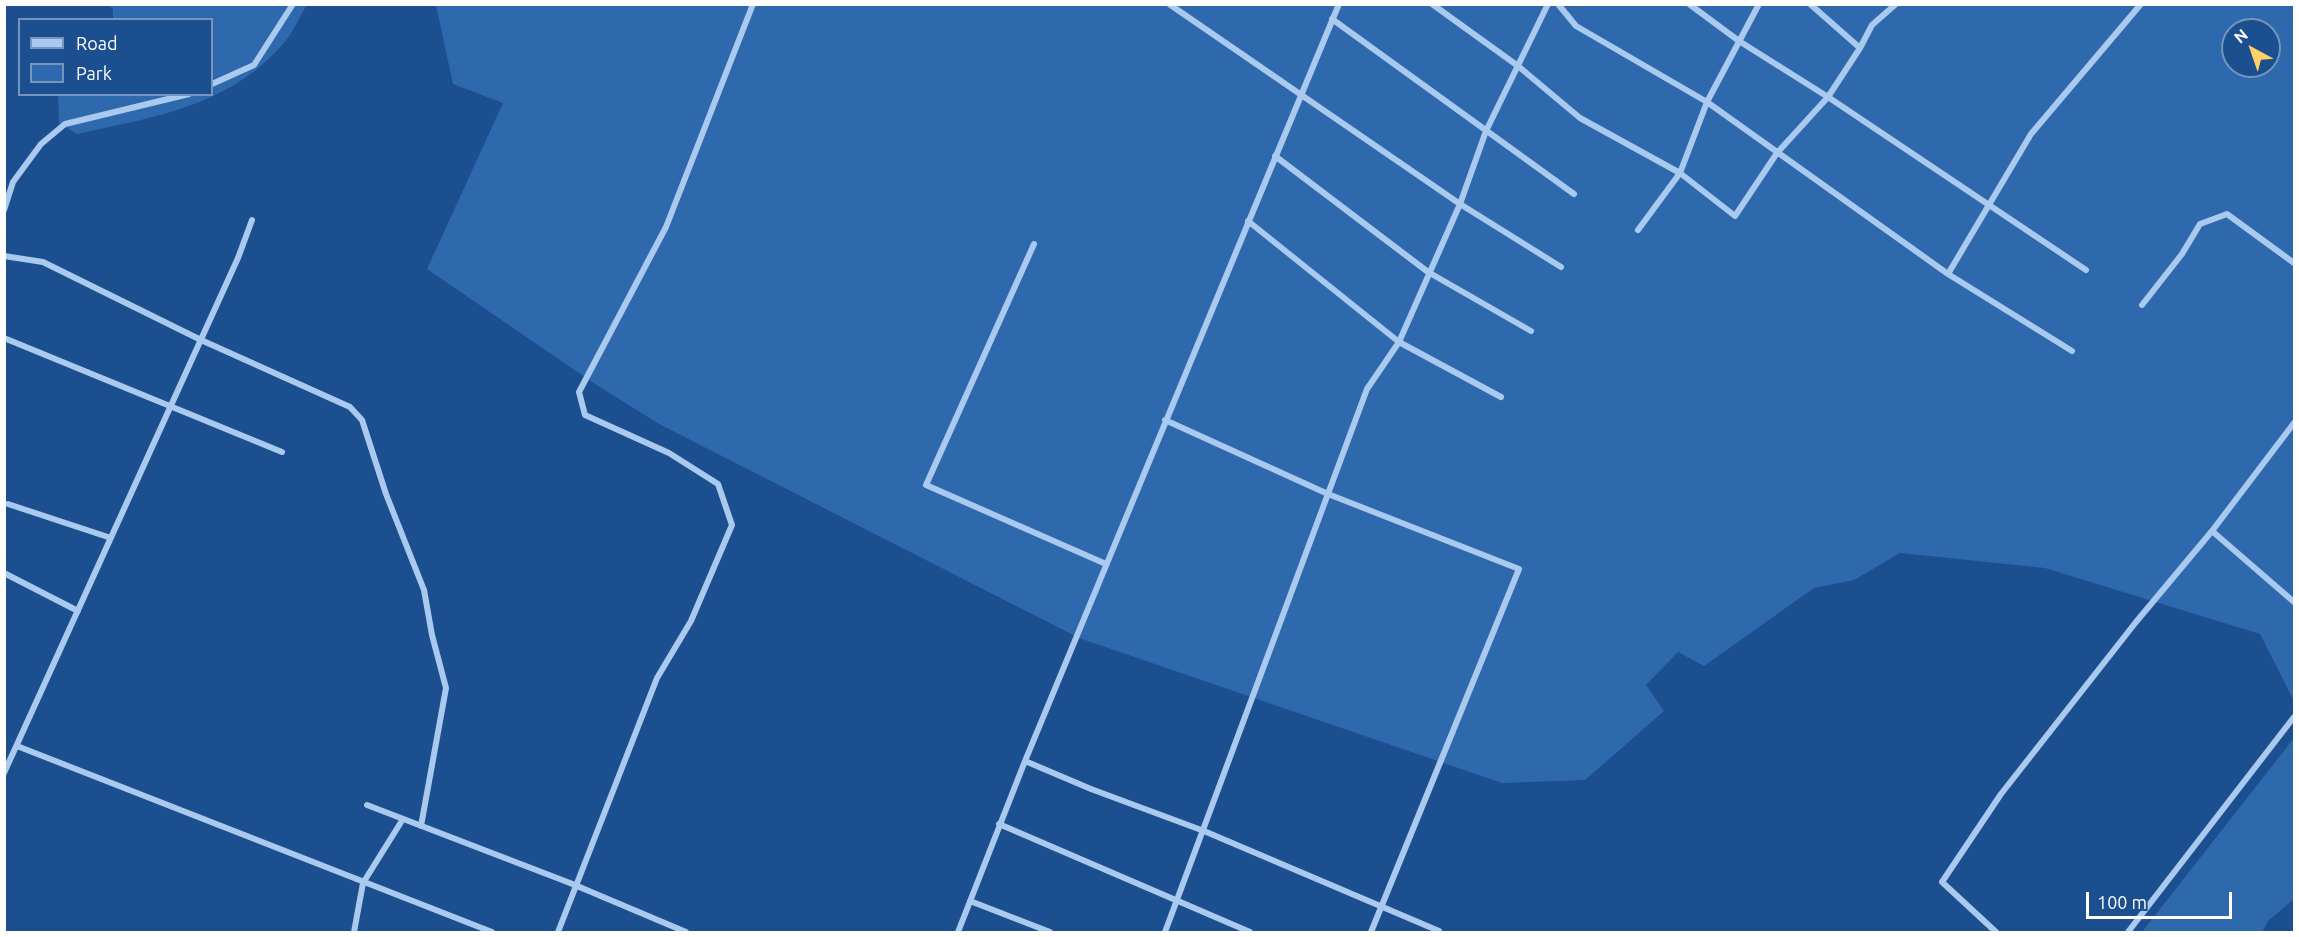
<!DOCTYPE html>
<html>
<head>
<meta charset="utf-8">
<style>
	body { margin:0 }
	#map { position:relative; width:2299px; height:937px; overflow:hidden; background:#1b4f8f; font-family:Ubuntu,sans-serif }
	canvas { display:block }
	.frame { position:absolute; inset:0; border:6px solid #fff; pointer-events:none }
	.legend { position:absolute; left:18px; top:18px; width:195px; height:78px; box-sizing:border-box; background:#1b4f8f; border:2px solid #7695bc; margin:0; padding:8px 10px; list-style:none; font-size:18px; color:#fff }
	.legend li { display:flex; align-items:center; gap:12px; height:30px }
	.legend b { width:30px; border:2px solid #7695bc }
	.north { position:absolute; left:2221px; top:18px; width:60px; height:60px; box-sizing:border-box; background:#1b4f8f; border:2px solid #7695bc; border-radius:50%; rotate:320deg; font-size:16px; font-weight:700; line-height:24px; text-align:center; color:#fff }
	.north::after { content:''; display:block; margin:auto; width:21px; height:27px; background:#ffd166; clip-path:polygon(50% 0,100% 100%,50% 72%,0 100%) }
	.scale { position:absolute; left:2086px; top:892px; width:146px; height:27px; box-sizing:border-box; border:3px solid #fff; border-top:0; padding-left:8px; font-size:18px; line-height:21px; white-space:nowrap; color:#fff; -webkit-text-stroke:4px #1b4f8f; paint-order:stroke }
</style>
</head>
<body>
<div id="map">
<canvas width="2299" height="937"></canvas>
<div class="frame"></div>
<ul class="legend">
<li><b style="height:8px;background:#a9c9ee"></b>Road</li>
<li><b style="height:16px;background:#2e69ad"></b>Park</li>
</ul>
<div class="north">N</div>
<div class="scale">100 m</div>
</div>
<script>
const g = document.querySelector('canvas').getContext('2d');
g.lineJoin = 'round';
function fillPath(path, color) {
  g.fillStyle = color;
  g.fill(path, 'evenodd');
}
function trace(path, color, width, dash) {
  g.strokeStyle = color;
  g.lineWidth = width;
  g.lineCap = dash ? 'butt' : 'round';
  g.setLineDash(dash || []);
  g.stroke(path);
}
const green = new Path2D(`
	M108 5H307C299 17 293 33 283 44 228 107 154 117 77 134L59 123 58 95 212 94V20L113 19V9Z
	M436 5H2294V701L2260 634 2045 568 1900 553 1854 580 1814 588 1704 666 1678 652 1646 685 1664 711 1585 780 1502 783 1079 638 659 424 592 382 427 269 503 103 453 84ZM2233 30H2269V66H2233Z
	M2294 738V899L2268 921 2262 932H2142Z`);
const minor = new Path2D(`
	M1169 4 1460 204 1561 267
	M1432 4 1518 66 1580 118 1680 173 1735 216 1777 153 1828 97 1860 48 1872 25 1896 4
	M1558 4 1576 26 1707 102 1948 274 2072 351
	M1689 4 1739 41 1828 97 2086 270
	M1810 4 1860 48
	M1332 19 1574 194
	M212 84 254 65 293 4
	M1275 156 1428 272 1531 331
	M4 210 13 182 41 144 65 124 189 94
	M1248 221 1399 342 1501 397
	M1638 230 1680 173 1707 102 1759 4
	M1034 244 926 485 1106 564
	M4 256 43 262 201 340 350 407 362 420 386 494 424 590 432 635 446 688 421 826
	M1948 274 2031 134 2141 4
	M2142 305 2182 254 2200 224 2227 214 2294 263
	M4 338 282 452
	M1165 420 1328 494 1519 569 1371 932
	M8 504 111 538
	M2212 531 2294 423
	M4 573 78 611
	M17 746 492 932
	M1025 761 1091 789 1204 831 1439 931
	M4 773 238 258 252 220
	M367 805 570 883 686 932
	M999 824 1250 932
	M970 901 1050 932
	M354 932 363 883 403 819
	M558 932 657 678 691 621 732 525 718 484 669 453 585 415 579 392 666 227 753 4
	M958 932 1025 761 1339 4
	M1165 932 1367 389 1399 342 1460 204 1486 131 1548 4
	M1996 932 1942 882 2001 794 2136 622 2212 531 2294 602
	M2128 932 2294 717`);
fillPath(green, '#2e69ad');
trace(minor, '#a9c9ee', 6);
</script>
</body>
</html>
